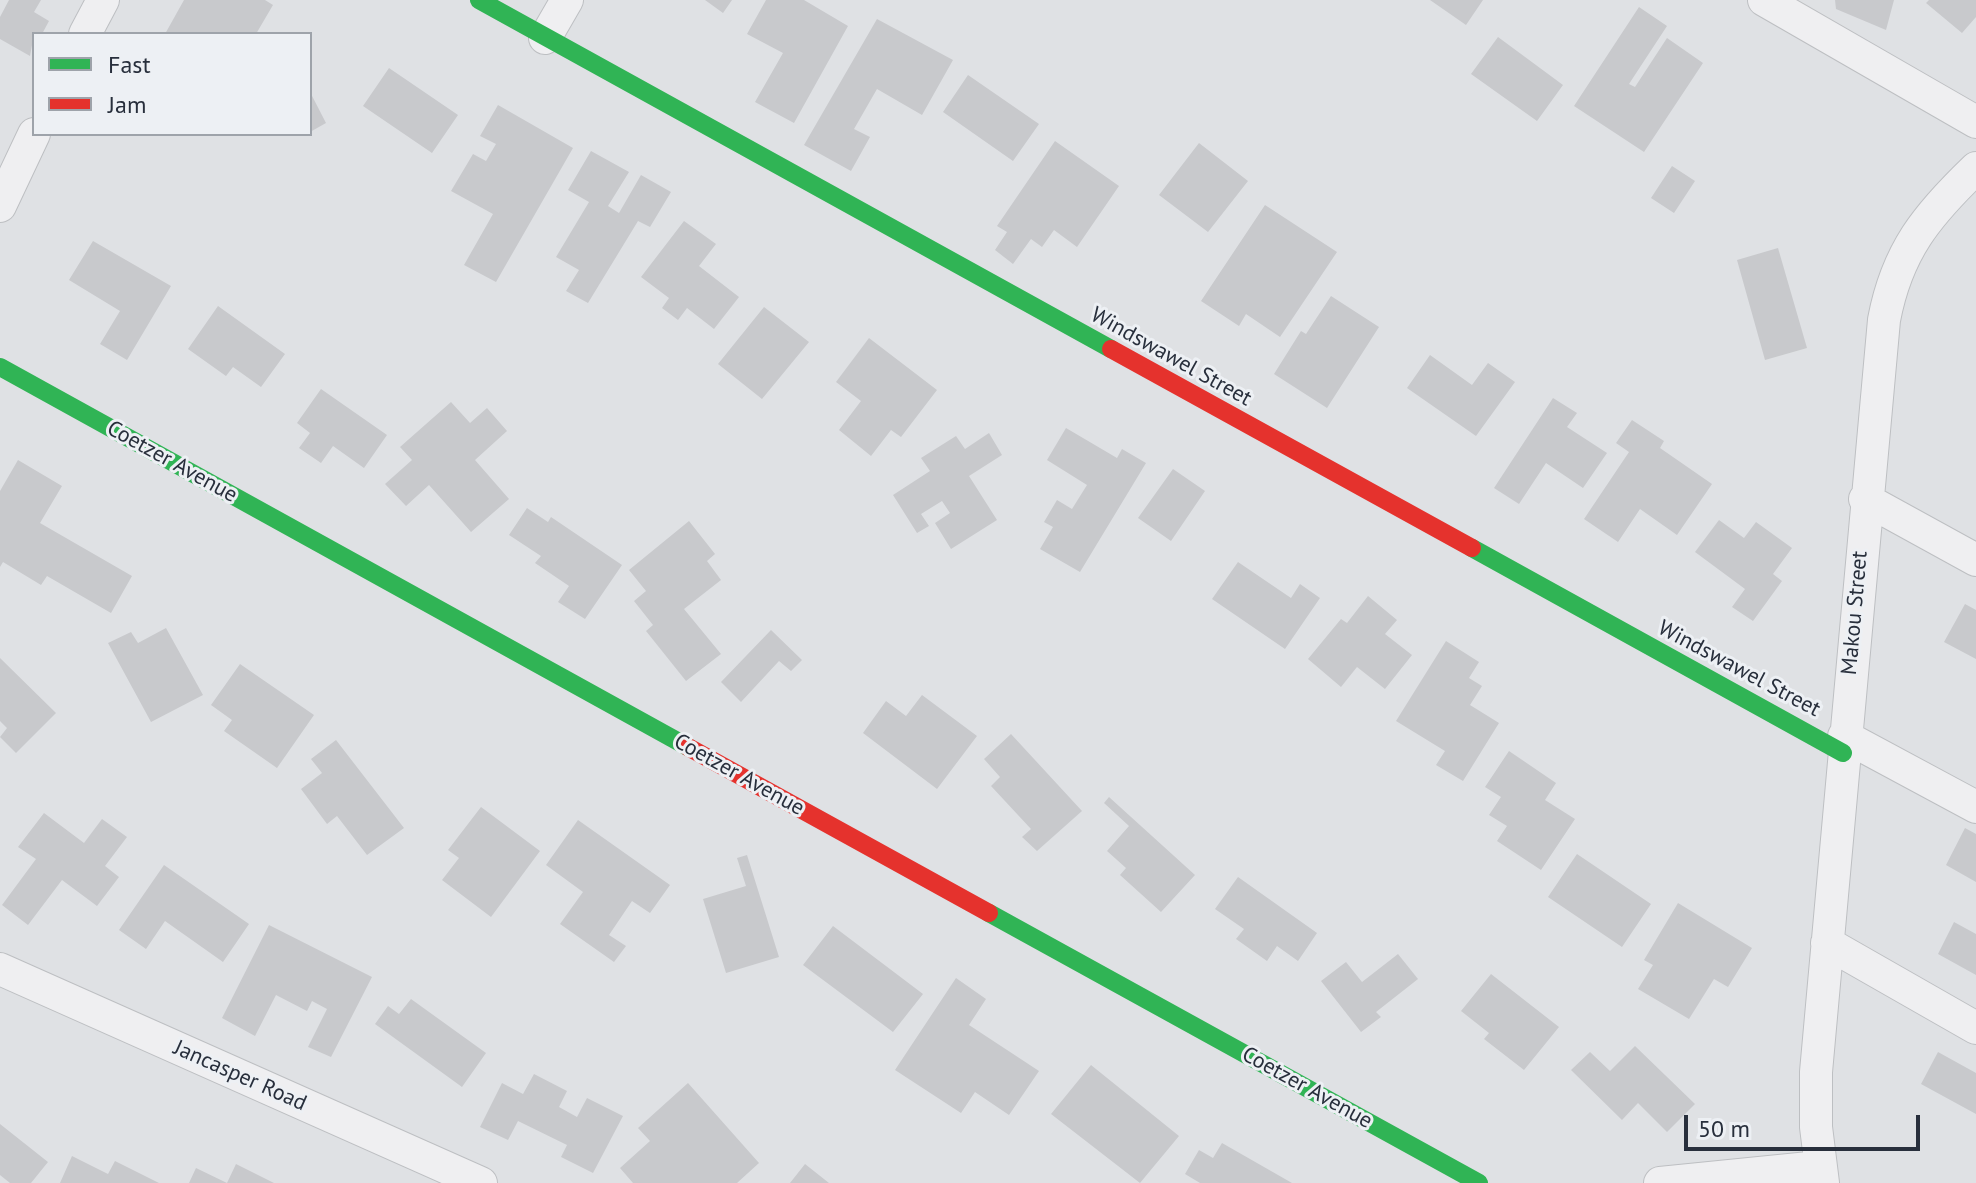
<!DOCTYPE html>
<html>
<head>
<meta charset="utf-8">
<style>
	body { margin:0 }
	#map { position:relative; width:1976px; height:1183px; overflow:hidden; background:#dfe1e4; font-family:"PT Sans",sans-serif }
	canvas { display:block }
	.legend { position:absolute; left:32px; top:32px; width:280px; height:104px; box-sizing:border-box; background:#edf0f4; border:2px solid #9ea3aa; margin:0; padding:10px 14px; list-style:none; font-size:24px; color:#282f3c }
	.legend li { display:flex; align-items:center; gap:16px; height:40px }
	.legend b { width:40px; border:2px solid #9ea3aa }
	.scale { position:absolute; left:1684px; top:1115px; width:236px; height:36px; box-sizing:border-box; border:4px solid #282f3c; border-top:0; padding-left:10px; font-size:24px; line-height:28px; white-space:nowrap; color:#282f3c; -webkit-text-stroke:6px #edf0f4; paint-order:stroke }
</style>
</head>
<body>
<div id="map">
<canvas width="1976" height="1183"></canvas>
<ul class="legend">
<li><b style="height:10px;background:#30b455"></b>Fast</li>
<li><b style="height:10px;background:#e5322d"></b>Jam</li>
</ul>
<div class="scale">50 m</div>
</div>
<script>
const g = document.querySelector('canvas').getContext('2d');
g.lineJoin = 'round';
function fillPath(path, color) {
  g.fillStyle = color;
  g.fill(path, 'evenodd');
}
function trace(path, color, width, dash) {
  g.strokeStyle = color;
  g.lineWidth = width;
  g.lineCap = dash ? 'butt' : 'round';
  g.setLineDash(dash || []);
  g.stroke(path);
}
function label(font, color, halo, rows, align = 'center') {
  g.font = font + ' "PT Sans",sans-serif';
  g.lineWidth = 6;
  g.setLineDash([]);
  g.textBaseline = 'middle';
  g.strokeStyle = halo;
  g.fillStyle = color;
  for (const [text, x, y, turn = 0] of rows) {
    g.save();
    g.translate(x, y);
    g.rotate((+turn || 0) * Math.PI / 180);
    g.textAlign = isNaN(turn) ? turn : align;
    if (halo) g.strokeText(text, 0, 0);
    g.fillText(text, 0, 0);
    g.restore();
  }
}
const building = new Path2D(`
	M9 0H41L34 12 49 21 42 34H34L30 56 0 39V17Z
	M184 0H265L273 5 256 34H165Z
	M705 0H732L723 13Z
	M766 0H804L848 26 794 123 755 102 783 53 747 34Z
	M1430 0H1483L1466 25Z
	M1835 0H1894L1886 30 1836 9Z
	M1929 0H1976V17L1962 33 1926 3Z
	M1639 7 1667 26 1629 84 1635 87 1667 38 1703 63 1644 152 1574 106Z
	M877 19 953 60 922 115 877 89 854 129 870 137 851 171 804 145Z
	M1498 37 1563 85 1537 121 1471 74Z
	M389 68 458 115 432 153 363 106Z
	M968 75 1039 124 1013 161 943 112Z
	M310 92 326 123 310 132Z
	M498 105 573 148 496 282 464 265 493 214 451 191 473 154 486 161 496 144 480 136Z
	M1055 141 1119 186 1077 247 1054 230 1042 247 1031 239 1013 264 995 250 1007 232 997 226Z
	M1199 143 1248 181 1208 232 1159 195Z
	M591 151 629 172 608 206 619 213 641 175 671 192 650 227 638 221 588 303 566 291 579 270 556 257 589 202 568 190Z
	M1672 166 1695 181 1674 213 1651 198Z
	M1265 205 1337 252 1280 337 1246 314 1239 326 1201 301Z
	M684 221 716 244 699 266 739 297 714 329 687 308 678 320 662 308 669 298 641 277Z
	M93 241 171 286 127 360 100 344 120 311 69 280Z
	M1778 248 1807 348 1765 360 1737 260Z
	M1331 296 1379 327 1327 408 1274 374 1301 331 1306 334Z
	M218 306 285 354 261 387 233 367 226 376 188 349Z
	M764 307 809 342 762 399 718 364Z
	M869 338 937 390 901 437 891 430 871 456 839 430 861 401 836 382Z
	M1430 355 1472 385 1488 363 1515 382 1476 436 1407 388Z
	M321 389 387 435 364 468 333 446 321 463 299 448 310 433 297 423Z
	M1553 398 1577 413 1567 427 1607 453 1583 488 1546 463 1519 504 1494 488Z
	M451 402 470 423 487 408 507 431 475 460 509 499 471 532 429 485 406 506 385 484 412 460 400 447Z
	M1632 420 1664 441 1660 448 1712 484 1677 535 1640 509 1618 542 1584 519 1629 452 1616 443Z
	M1066 428 1117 458 1122 449 1146 463 1080 572 1040 549 1053 527 1044 522 1057 500 1072 509 1087 485 1047 460Z
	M989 433 1002 455 969 476 997 520 951 549 935 523 950 513 942 501 921 514 929 526 917 533 893 495 930 471 921 458 956 436 965 449Z
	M18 460 62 486 40 523 132 576 111 613 47 576 41 585 3 562 0 567V491Z
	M1173 469 1205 491 1171 541 1138 518Z
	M527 508 548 522 551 517 622 565 585 619 558 602 569 586 535 563 541 556 509 535Z
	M1719 520 1744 538 1756 522 1792 548 1773 574 1782 581 1753 621 1732 607 1745 589 1695 552Z
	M689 521 715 554 707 561 721 580 684 609 721 654 686 681 646 631 653 625 634 601 646 591 629 570Z
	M1238 562 1291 598 1300 584 1320 598 1285 649 1212 599Z
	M1368 596 1397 620 1385 634 1412 655 1385 689 1357 667 1341 687 1308 659 1341 619 1347 623Z
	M1965 604 1976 610V659L1944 642Z
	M166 628 203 695 151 722 108 643 131 632 138 643Z
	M771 630 802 660 791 671 779 661 741 702 721 682Z
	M1446 641 1479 662 1469 678 1482 686 1470 705 1499 723 1463 781 1436 765 1445 751 1396 721Z
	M0 658 56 713 16 753 0 737 7 728 0 721Z
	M240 664 314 715 277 768 224 731 232 720 211 705Z
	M922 695 977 736 937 789 863 733 886 701 906 716Z
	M1011 734 1082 811 1037 851 1022 837 1031 829 991 786 1000 777 984 759Z
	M336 740 404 828 367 855 337 816 327 824 301 789 322 773 311 759Z
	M1509 751 1556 783 1545 800 1575 819 1541 870 1497 841 1507 826 1489 815 1501 797 1485 787Z
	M1109 797 1195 875 1161 912 1120 875 1126 868 1107 851 1129 826 1104 803Z
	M481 807 540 851 491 917 442 880 459 858 448 850Z
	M44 813 84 843 102 819 127 837 105 866 119 877 97 906 62 880 28 925 2 905 36 859 18 847Z
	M578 820 670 885 650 913 632 901 609 935 626 946 614 962 560 924 583 892 546 865Z
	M1965 828 1976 834V882L1946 865Z
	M1577 854 1651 904 1622 947 1548 897Z
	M747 855 779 957 726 973 703 899 746 886 737 858Z
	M164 865 249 924 223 962 165 921 146 949 119 930Z
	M1238 877 1317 933 1298 961 1277 946 1267 961 1236 939 1244 929 1215 909Z
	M1678 903 1752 948 1728 987 1714 979 1689 1019 1638 989 1653 965 1644 960Z
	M1954 922 1976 934V975L1938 954Z
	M269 925 372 977 331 1057 308 1047 327 1009 312 1001 307 1011 276 995 255 1036 222 1018Z
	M833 926 923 994 893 1032 803 965Z
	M1398 954 1418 979 1376 1012 1381 1017 1361 1032 1321 981 1346 962 1362 982Z
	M1491 974 1559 1027 1524 1070 1484 1039 1489 1033 1461 1011Z
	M956 978 986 999 969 1025 1039 1071 1009 1115 975 1092 961 1113 895 1070Z
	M411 999 486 1053 462 1087 375 1024 388 1006 399 1014Z
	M1635 1046 1695 1104 1667 1132 1638 1103 1622 1120 1571 1070 1590 1052 1610 1071Z
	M1938 1052 1976 1073V1114L1921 1084Z
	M1091 1065 1179 1136 1140 1183 1051 1114Z
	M534 1074 567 1091 559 1107 577 1117 587 1098 623 1116 593 1173 561 1157 567 1145 518 1121 508 1140 480 1127 502 1083 523 1094Z
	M688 1083 759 1163 737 1183H633L620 1168 650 1141 638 1128Z
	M0 1124 48 1162 31 1183H10L0 1175Z
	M1222 1143 1292 1183H1200L1185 1174 1199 1150 1213 1158Z
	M72 1156 108 1174 115 1161 159 1183H60Z
	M236 1164 274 1183H189L196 1168 227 1183Z
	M805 1164 829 1183H790Z`);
const street = new Path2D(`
	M1764 0 1976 122
	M85 34 103 0
	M545 38 567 0
	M0 206 34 134
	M1865 499 1976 560
	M1844 736 1976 807
	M1827 943 1976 1028
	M0 969 481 1183
	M1660 1183 1819 1167
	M1823 1183 1816 1127V1072L1884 320C1897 251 1927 215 1976 168`);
const fast = new Path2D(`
	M479 0 1111 349
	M0 367 688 747
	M1472 548 1843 753
	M989 913 1479 1183`);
const jam = new Path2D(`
	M1111 349 1472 548
	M688 747 989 913`);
const streetNames = [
	["Windswawel Street",1171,357,29],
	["Coetzer Avenue",172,462,29],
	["Makou Street",1855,613,-85],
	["Windswawel Street",1739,669,28],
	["Coetzer Avenue",739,775,29],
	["Jancasper Road",240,1076,24],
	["Coetzer Avenue",1307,1088,29]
];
fillPath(building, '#c8c9cc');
trace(street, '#bdbfc2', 34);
trace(street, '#efeff1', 32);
trace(fast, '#30b455', 18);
trace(jam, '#e5322d', 18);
label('22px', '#282f3c', '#edf0f4', streetNames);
</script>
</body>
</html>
